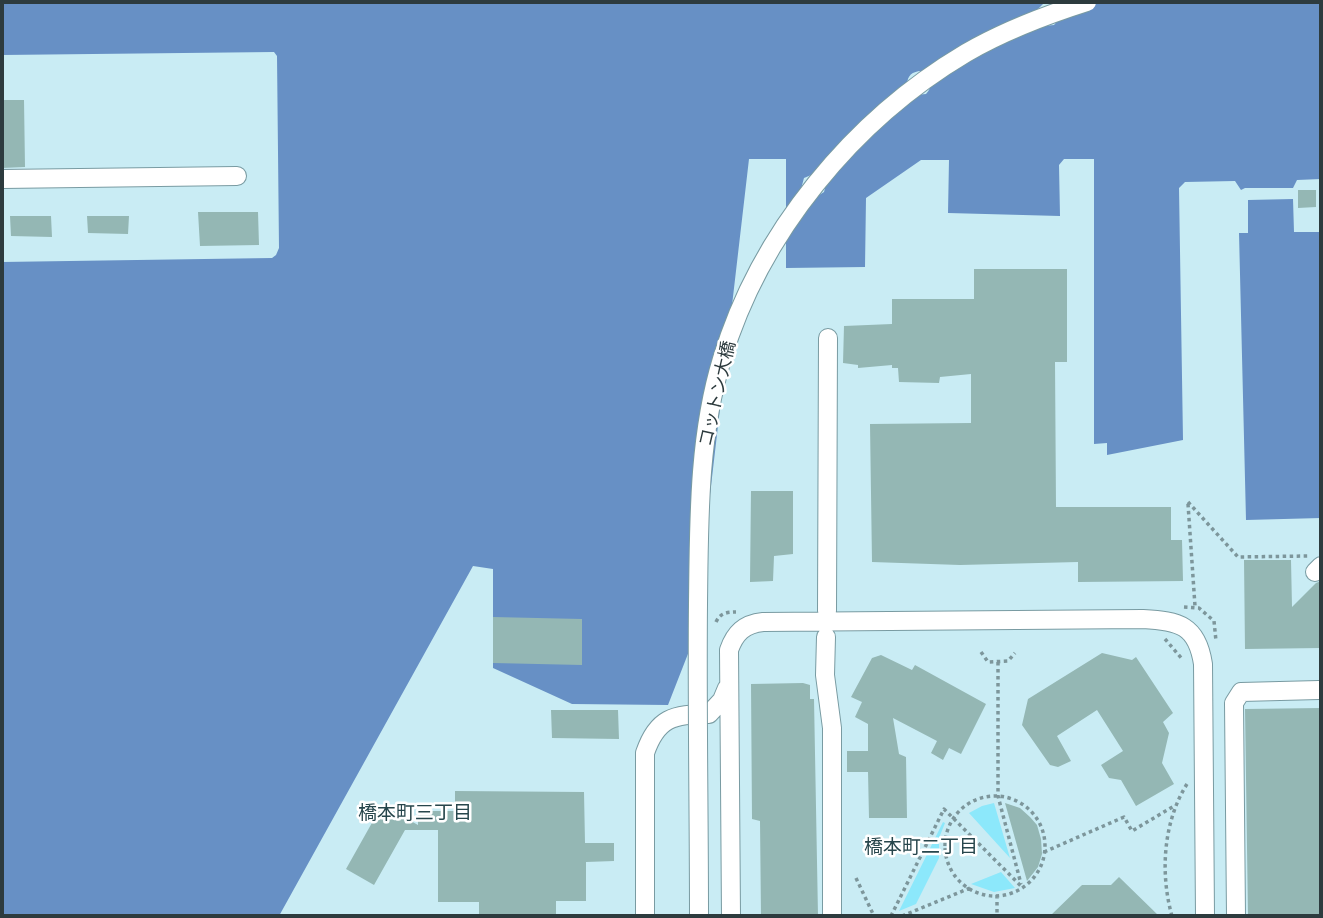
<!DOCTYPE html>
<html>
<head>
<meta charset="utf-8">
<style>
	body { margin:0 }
	#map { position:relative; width:1323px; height:918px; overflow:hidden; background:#c9ecf4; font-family:"Open Sans",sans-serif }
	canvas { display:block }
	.frame { position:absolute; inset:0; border:4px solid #2d3b3e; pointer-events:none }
</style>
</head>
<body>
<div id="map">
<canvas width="1323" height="918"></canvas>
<div class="frame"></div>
</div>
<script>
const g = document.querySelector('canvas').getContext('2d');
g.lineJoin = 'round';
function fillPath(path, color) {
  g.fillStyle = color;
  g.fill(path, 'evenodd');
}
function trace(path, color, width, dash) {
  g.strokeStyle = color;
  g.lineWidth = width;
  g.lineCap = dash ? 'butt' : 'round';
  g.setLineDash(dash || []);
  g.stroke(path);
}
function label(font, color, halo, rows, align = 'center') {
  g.font = font + ' "Open Sans","Noto Sans JP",sans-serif';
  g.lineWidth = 5;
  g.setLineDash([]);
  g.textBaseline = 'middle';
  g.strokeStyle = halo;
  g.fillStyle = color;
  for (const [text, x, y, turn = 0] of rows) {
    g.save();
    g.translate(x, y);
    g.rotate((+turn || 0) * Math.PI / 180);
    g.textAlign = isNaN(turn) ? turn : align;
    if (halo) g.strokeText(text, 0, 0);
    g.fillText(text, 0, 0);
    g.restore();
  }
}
const green = new Path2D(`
	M994 803 1010 858 969 813 982 806Z
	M943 822 945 823 939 838V858L916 904 899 911Z
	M1001 872 1015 888 994 892 971 884Z`);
const water = new Path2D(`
	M2 2H1321V179L1297 180 1293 188H1245L1241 190 1235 181 1185 182 1179 188 1183 440 1107 455V443L1094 444V159H1064L1059 165 1060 216 948 213 949 160H921L866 198 865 267 786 268V159H749L693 641 668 705 572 704 493 668V569L473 566 279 916H2V262L272 258 276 255 279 248 277 56 274 52 2 55ZM1050 2 1055 4 1060 18 1054 25 1044 26 1039 22 1036 11 1044 3ZM919 71 926 73C932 82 933 86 926 94L916 95 907 87C907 78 909 73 919 71ZM816 173 826 184 824 192 816 197 801 189 804 178Z
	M1293 199 1294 232H1320L1321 518 1246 520 1239 233H1248V200Z`);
const building = new Path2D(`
	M2 100H24L25 167 2 168Z
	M1298 190H1316V207L1298 208Z
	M198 212H258L259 245 200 246Z
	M10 216H51L52 237 11 236Z
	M87 216H129L128 234 88 233Z
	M974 269H1067V362H1055L1056 507H1171V540H1182L1183 581 1078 582V562L960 565 872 562 870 424 971 423V374L940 377 939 383 899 382 898 368H892V365L858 368V365L843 363 844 326 892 324V299H974Z
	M751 491H793V554L774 556 773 581 750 582Z
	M1244 560H1291L1292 607 1316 583 1321 581V648L1245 649Z
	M493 617 582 619V665L493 663Z
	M1102 653 1132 660 1136 657 1173 713 1163 722 1169 733 1162 763 1174 784 1136 806 1121 780 1109 778 1101 765 1123 751 1097 710 1057 736 1071 761 1058 767 1050 765 1022 725 1028 699Z
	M881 655 912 670 915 665 986 704 961 754 949 748 943 760 931 753 937 741 893 718 899 754 906 757 907 818H869L868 772H847V751H868V724L855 717 862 702 851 697 872 658Z
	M803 683 810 685V699H814L818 916H761L760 821 752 819 751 684Z
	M1321 708V916H1248L1245 709Z
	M551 710H618L619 739 552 738Z
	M455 791 584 792 585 843H614V861L586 862V901H556V916H479V902H438V830H405L374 885 346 869 382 805 418 825V811H455Z
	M1005 803 1020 808 1030 817 1037 825 1041 839 1042 854 1038 867 1027 881Z
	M1119 877 1159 916H1050L1082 885H1111Z`);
const path = new Path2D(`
	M1188 502 1238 557 1308 556
	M1188 504 1195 606
	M1184 607 1199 608 1214 621 1216 641
	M716 622C720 613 727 612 736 612
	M1165 639 1183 660
	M981 652 988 662 1008 661 1015 653
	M998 662V796L1021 884
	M945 846a50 50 0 1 1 100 0a50 50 0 1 1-100 0Z
	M1044 852 1124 817 1132 831 1174 806
	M856 878 874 916
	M997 895V916
	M891 916 944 809 1022 887
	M902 916 970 888
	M1172 916C1160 874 1163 822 1187 784`);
const minor = new Path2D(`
	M2 179 237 176
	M1315 572 1321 566
	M827 611 828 338
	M826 637 825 675 832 728V916
	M645 916V753C657 718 673 714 709 714L722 700 727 688
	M731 916 729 650C735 633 744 624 763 622L1143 619C1179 621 1197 625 1203 664L1205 916
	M1236 916 1234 703 1241 692 1319 690`);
const minorBridge = new Path2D(`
	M699 916C699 812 697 708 698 604 699 523 698 437 722 359 760 233 853 120 966 53 1004 31 1046 15 1087 2`);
const streetNames = [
	["コットン大橋",718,394,-77]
];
const neighbourhoodNames = [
	["橋本町三丁目",415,814],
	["橋本町二丁目",921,848]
];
fillPath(green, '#8ce8fb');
fillPath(water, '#6790c5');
fillPath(building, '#94b7b4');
trace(minor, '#799ba2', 20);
trace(path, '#7d969b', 3.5, [3.5, 3.5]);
trace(minor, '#fff', 18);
trace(minorBridge, '#799ba2', 20, []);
trace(minorBridge, '#fff', 18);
label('18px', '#2d3b3e', '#fff', streetNames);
label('19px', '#27464c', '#fff', neighbourhoodNames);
</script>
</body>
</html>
